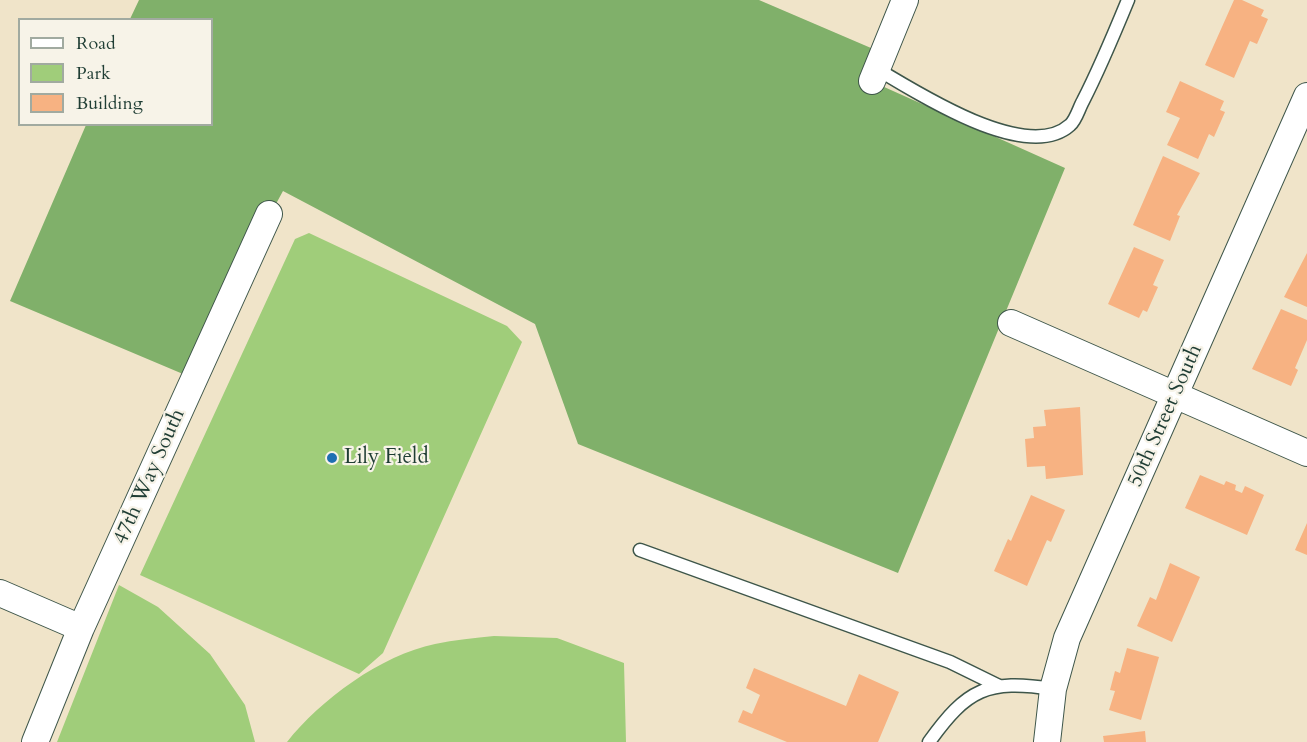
<!DOCTYPE html>
<html>
<head>
<meta charset="utf-8">
<style>
	body { margin:0 }
	#map { position:relative; width:1307px; height:742px; overflow:hidden; background:#f0e4c9; font-family:Cardo,serif }
	canvas { display:block }
	.legend { position:absolute; left:18px; top:18px; width:195px; height:108px; box-sizing:border-box; background:#f7f3e8; border:2px solid #a1aaa0; margin:0; padding:8px 10px; list-style:none; font-size:18px; color:#1f3d34 }
	.legend li { display:flex; align-items:center; gap:12px; height:30px }
	.legend b { width:30px; border:2px solid #a1aaa0 }
</style>
</head>
<body>
<div id="map">
<canvas width="1307" height="742"></canvas>
<ul class="legend">
<li><b style="height:8px;background:#fff"></b>Road</li>
<li><b style="height:16px;background:#a0cd7a"></b>Park</li>
<li><b style="height:16px;background:#f7b282"></b>Building</li>
</ul>
</div>
<script>
const g = document.querySelector('canvas').getContext('2d');
g.lineJoin = 'round';
function fillPath(path, color) {
  g.fillStyle = color;
  g.fill(path, 'evenodd');
}
function trace(path, color, width, dash) {
  g.strokeStyle = color;
  g.lineWidth = width;
  g.lineCap = dash ? 'butt' : 'round';
  g.setLineDash(dash || []);
  g.stroke(path);
}
function label(font, color, halo, rows, align = 'center') {
  g.font = font + ' Cardo,serif';
  g.lineWidth = 4.5;
  g.setLineDash([]);
  g.textBaseline = 'middle';
  g.strokeStyle = halo;
  g.fillStyle = color;
  for (const [text, x, y, turn = 0] of rows) {
    g.save();
    g.translate(x, y);
    g.rotate((+turn || 0) * Math.PI / 180);
    g.textAlign = isNaN(turn) ? turn : align;
    if (halo) g.strokeText(text, 0, 0);
    g.fillText(text, 0, 0);
    g.restore();
  }
}
const green = new Path2D(`
	M309 233 507 326 522 342 383 653 359 674 140 575 295 239Z
	M119 585 158 607 210 654 245 705 255 742H57Z
	M494 636 557 638 624 663 626 742H287C320 700 381 655 435 644 454 640 475 638 494 636Z`);
const forest = new Path2D(`
	M139 0H759L878 51 873 82 1065 168 898 573 578 444 535 324 283 191 183 374 10 301 86 125 212 124V20L130 19Z`);
const building = new Path2D(`
	M1234 0H1242L1264 10 1261 16 1268 19 1257 44 1250 41 1234 78 1205 65Z
	M1180 81 1224 101 1220 110 1225 112 1214 137 1209 134 1198 159 1167 145 1180 118 1166 112Z
	M1163 156 1200 173 1177 215 1180 216 1170 241 1133 225Z
	M1134 247 1164 260 1153 285 1158 287 1147 312 1143 310 1139 318 1108 304Z
	M1307 253V307L1284 297Z
	M1281 309 1307 320V340L1295 368 1298 370 1291 386 1252 369Z
	M1080 407 1083 475 1046 479 1045 466 1027 467 1025 439 1034 438 1033 427 1046 426 1044 410Z
	M1200 475 1224 485 1226 481 1236 485 1235 490 1242 493 1245 486 1264 495 1247 535 1185 508Z
	M1031 495 1065 510 1051 542 1047 540 1027 586 994 571 1008 539 1011 541Z
	M1307 523V555L1295 550Z
	M1170 563 1200 577 1172 642 1137 626 1150 597 1156 600Z
	M1127 648 1159 657 1141 720 1109 710 1115 691 1110 690 1115 671 1120 673Z
	M754 668 846 706 859 674 899 692 878 742H787L738 722 743 710 752 714 760 695 746 688Z
	M1145 731 1146 742H1104L1103 736Z`);
const service = new Path2D(`
	M877 69C918 93 1027 164 1070 125 1076 120 1079 108 1083 101 1100 68 1114 34 1128 0
	M640 550 950 662 999 686
	M929 742C967 689 987 679 1053 689`);
const minor = new Path2D(`
	M872 81 905 0
	M1011 323 1307 453
	M0 593 81 628
	M35 742 81 628 269 214
	M1047 742 1053 689 1067 638 1307 96`);
const markers = [
	[332,458,6,"#1f6fb2"]
];
const streetNames = [
	["50th Street South",1166,416,-66],
	["47th Way South",150,477,-66]
];
const poiNames = [
	["Lily Field",344,458]
];
fillPath(green, '#a0cd7a');
fillPath(forest, '#80b06a');
fillPath(building, '#f7b282');
trace(service, '#3e564a', 15);
trace(minor, '#3e564a', 28);
trace(service, '#fff', 12);
trace(minor, '#fff', 26);
for (const [x, y, r, color] of markers) {
  const dot = new Path2D();
  dot.arc(x, y, r, 0, 2 * Math.PI);
  g.fillStyle = color;
  g.fill(dot);
  trace(dot, '#f7f3e8', 2);
}
label('21px', '#1f3d34', '#f7f3e8', streetNames);
label('21px', '#1f3d34', '#f7f3e8', poiNames, 'left');
</script>
</body>
</html>
